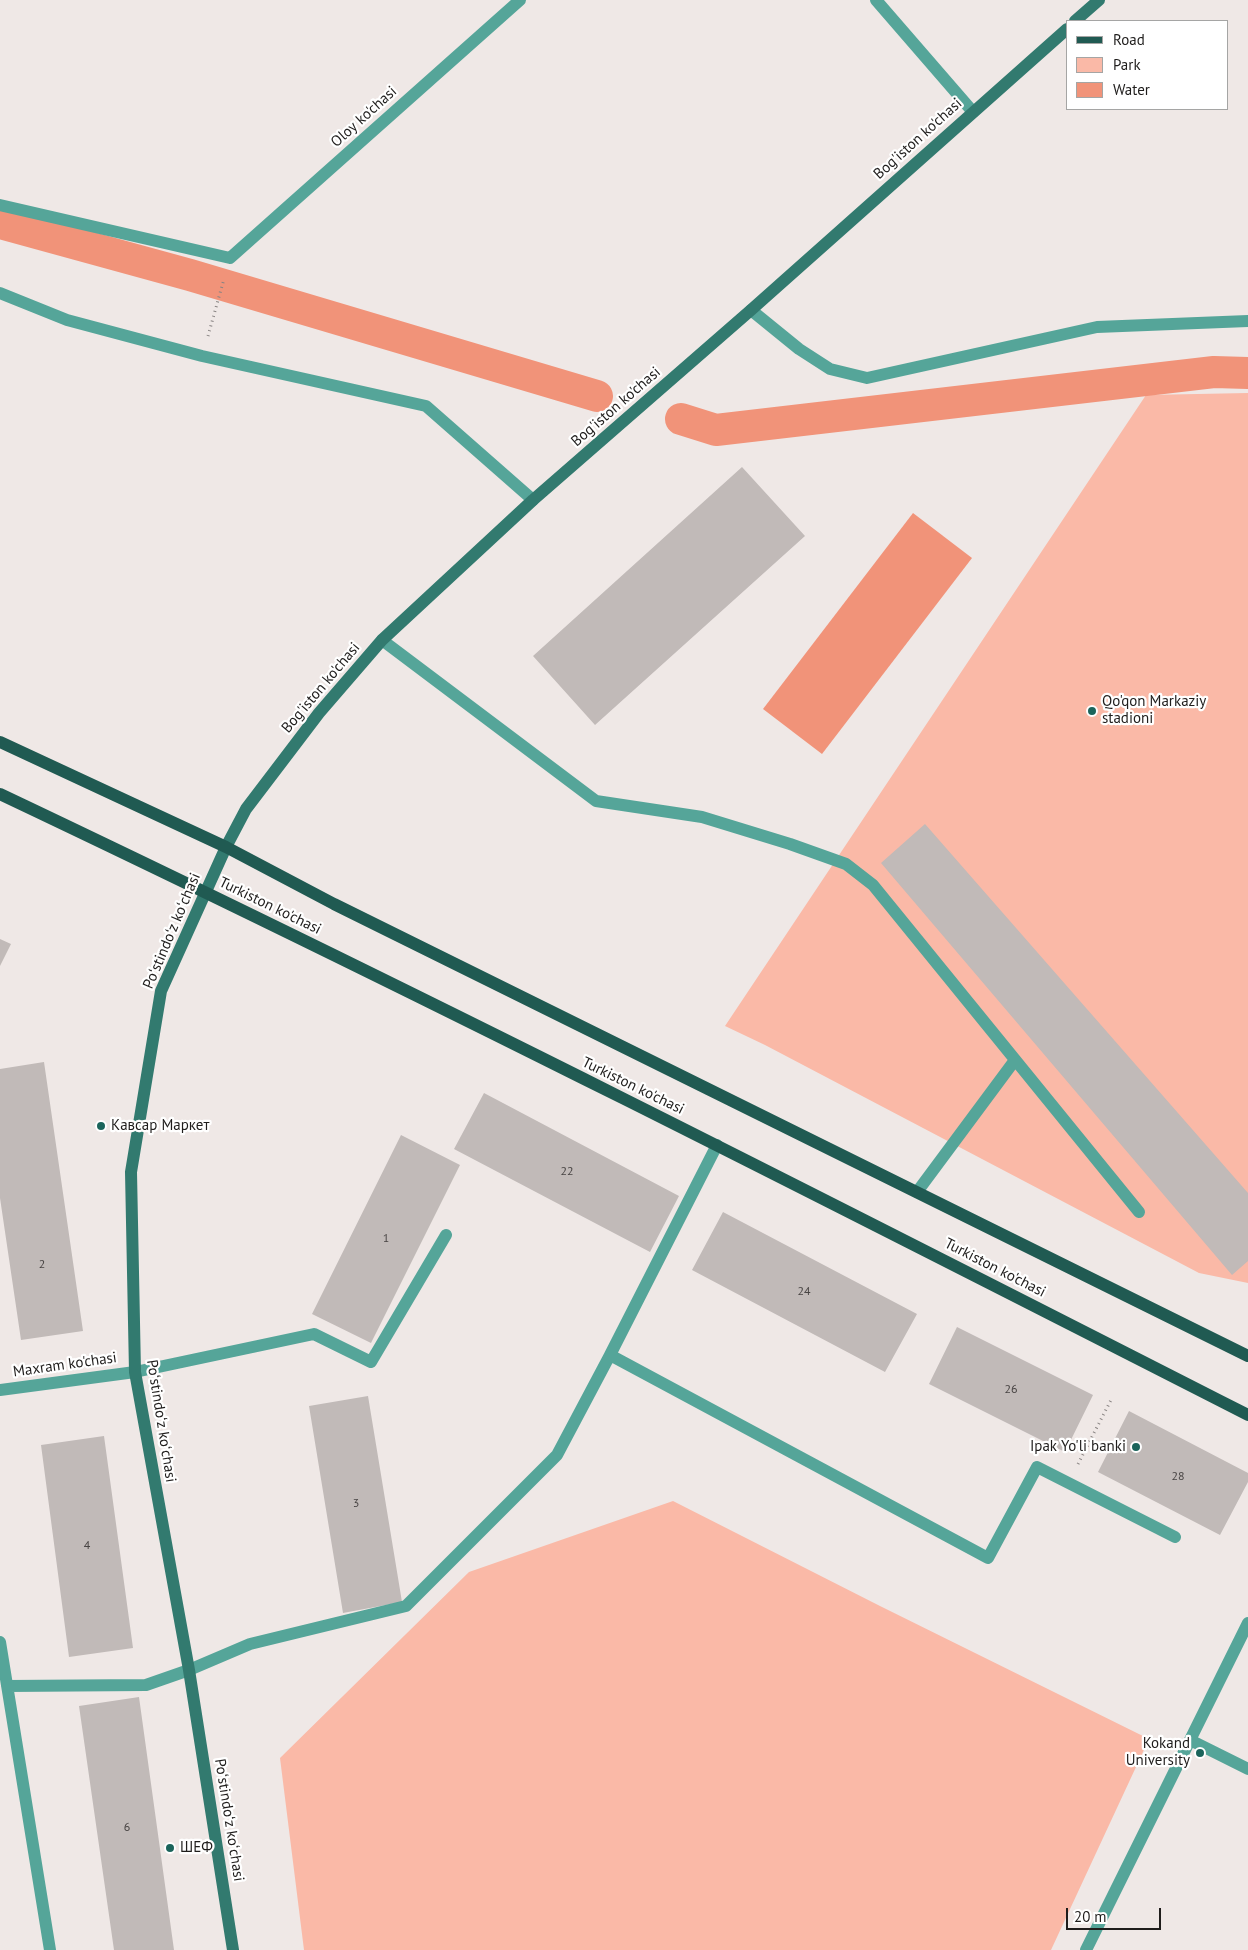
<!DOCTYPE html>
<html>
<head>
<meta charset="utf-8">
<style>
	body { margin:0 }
	#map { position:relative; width:1248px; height:1950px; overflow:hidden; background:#efe8e6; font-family:"PT Sans",sans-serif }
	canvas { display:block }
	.legend { position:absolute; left:1066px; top:20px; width:162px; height:90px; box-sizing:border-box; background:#fff; border:1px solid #a5a5a4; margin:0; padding:6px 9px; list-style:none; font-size:15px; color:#1f1d1c }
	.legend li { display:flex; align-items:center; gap:10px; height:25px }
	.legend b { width:25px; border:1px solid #a5a5a4 }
	.scale { position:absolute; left:1066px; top:1908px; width:95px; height:22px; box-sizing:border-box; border:2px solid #1f1d1c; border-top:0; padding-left:6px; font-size:15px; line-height:18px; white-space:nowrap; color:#1f1d1c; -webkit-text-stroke:4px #fff; paint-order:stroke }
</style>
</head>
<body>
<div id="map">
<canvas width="1248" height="1950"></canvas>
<ul class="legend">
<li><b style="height:6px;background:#205a52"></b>Road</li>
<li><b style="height:14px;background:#fab9a7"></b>Park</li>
<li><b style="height:14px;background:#f19379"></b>Water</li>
</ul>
<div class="scale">20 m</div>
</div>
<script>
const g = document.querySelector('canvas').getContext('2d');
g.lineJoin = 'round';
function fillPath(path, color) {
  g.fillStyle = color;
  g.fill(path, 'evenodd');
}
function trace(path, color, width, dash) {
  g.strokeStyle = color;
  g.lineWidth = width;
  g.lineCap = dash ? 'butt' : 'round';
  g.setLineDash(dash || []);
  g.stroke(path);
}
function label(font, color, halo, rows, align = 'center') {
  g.font = font + ' "PT Sans",sans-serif';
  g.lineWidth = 4.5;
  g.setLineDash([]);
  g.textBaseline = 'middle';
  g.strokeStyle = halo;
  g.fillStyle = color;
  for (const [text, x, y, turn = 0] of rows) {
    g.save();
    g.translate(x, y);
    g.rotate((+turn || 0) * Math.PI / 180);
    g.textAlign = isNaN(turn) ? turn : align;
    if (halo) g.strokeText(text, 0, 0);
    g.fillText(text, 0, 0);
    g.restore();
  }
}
const green = new Path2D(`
	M1248 393V1283L1199 1273 765 1045 725 1026 1146 395Z
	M673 1501 880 1606 1149 1739 1051 1950H304L280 1758 469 1572Z`);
const water = new Path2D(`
	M913 513 972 558 822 754 763 709Z`);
const canal = new Path2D(`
	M0 223 190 275 597 396
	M681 419 716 430 1214 372 1248 373`);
const building = new Path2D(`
	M742 467 805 536 595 725 533 656Z
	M925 824 1248 1193V1261L1232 1275 881 863Z
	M0 939 11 944 0 966Z
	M44 1062 83 1331 21 1340 0 1198V1069Z
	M484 1093 679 1196 650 1252 454 1149Z
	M401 1135 460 1165 371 1343 312 1314Z
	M723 1212 917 1314 885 1372 692 1270Z
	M957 1327 1093 1395 1065 1452 929 1384Z
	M368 1396 402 1602 343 1613 309 1406Z
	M1129 1411 1248 1473V1482L1220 1535 1098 1472Z
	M104 1436 133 1648 69 1657 41 1445Z
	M139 1697 174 1950H114L79 1706Z`);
const path = new Path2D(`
	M208 336 224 279
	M1078 1464 1112 1398`);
const service = new Path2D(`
	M382 640 596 801 702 817 790 844 846 864 873 885 1139 1212
	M917 1192 1015 1060
	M610 1355 717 1145
	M135 1372 314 1334 371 1362 446 1235
	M0 1642 50 1950
	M7 1686 146 1685 189 1670 250 1644 406 1606 557 1455 610 1355 988 1558 1037 1467 1175 1537
	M1190 1740 1248 1769
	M1086 1950 1248 1623`);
const minor = new Path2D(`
	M876 0 973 112
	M0 205 230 258 520 0
	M0 293 67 320 202 356 426 406 533 500
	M751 310 799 349 830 369 867 378 1097 327 1248 321`);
const tertiary = new Path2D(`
	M0 1390 135 1372`);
const secondary = new Path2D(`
	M1075 21 1099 0
	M233 1950 189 1670 135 1372 131 1172 161 991 226 847 246 809 319 713 382 640 533 500 751 310 1067 29`);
const primary = new Path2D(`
	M0 742 226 847 334 904 1248 1356
	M0 794C420 993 834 1204 1248 1415`);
const markers = [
	[1092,711,5,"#1b645b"],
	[101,1126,5,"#1b645b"],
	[1136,1447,5,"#1b645b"],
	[1200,1753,5,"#1b645b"],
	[170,1848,5,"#1b645b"]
];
const numberNames = [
	["22",567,1172],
	["1",386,1239],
	["2",42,1265],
	["24",804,1292],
	["26",1011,1390],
	["28",1178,1477],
	["3",356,1504],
	["4",87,1546],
	["6",127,1828]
];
const streetNames = [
	["Oloy ko'chasi",364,117,-42],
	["Bog'iston ko'chasi",918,139,-42],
	["Bog'iston ko'chasi",616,407,-41],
	["Bog'iston ko'chasi",321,688,-50],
	["Turkiston ko'chasi",270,906,26],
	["Poʻstindoʻz koʻchasi",172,931,-67],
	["Turkiston ko'chasi",633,1086,26],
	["Turkiston ko'chasi",995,1268,27],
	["Maxram ko'chasi",65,1365,-8],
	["Poʻstindoʻz koʻchasi",161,1421,81],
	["Poʻstindoʻz koʻchasi",229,1820,81]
];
const poiNames = [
	["Qo'qon Markaziy",1102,702],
	["stadioni",1102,719],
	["Кавсар Маркет",111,1126],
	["Ipak Yo'li banki",1126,1447,"right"],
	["Kokand",1190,1744,"right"],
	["University",1190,1761,"right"],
	["ШЕФ",180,1848]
];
fillPath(green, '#fab9a7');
fillPath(water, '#f19379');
trace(canal, '#f19379', 32);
fillPath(building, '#c1bab8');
trace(path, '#898483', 3, [1, 4]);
trace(service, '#55a599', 12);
trace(minor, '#55a599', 12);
trace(tertiary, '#55a599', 12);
trace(secondary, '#327a6f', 12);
trace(primary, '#205a52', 12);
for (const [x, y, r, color] of markers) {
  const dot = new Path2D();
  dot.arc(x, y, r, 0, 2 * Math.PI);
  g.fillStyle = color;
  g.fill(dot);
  trace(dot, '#fff', 2);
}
label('12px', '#484443', null, numberNames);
label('15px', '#1f1d1c', '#fff', streetNames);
label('15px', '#1f1d1c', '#fff', poiNames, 'left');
</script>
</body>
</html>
